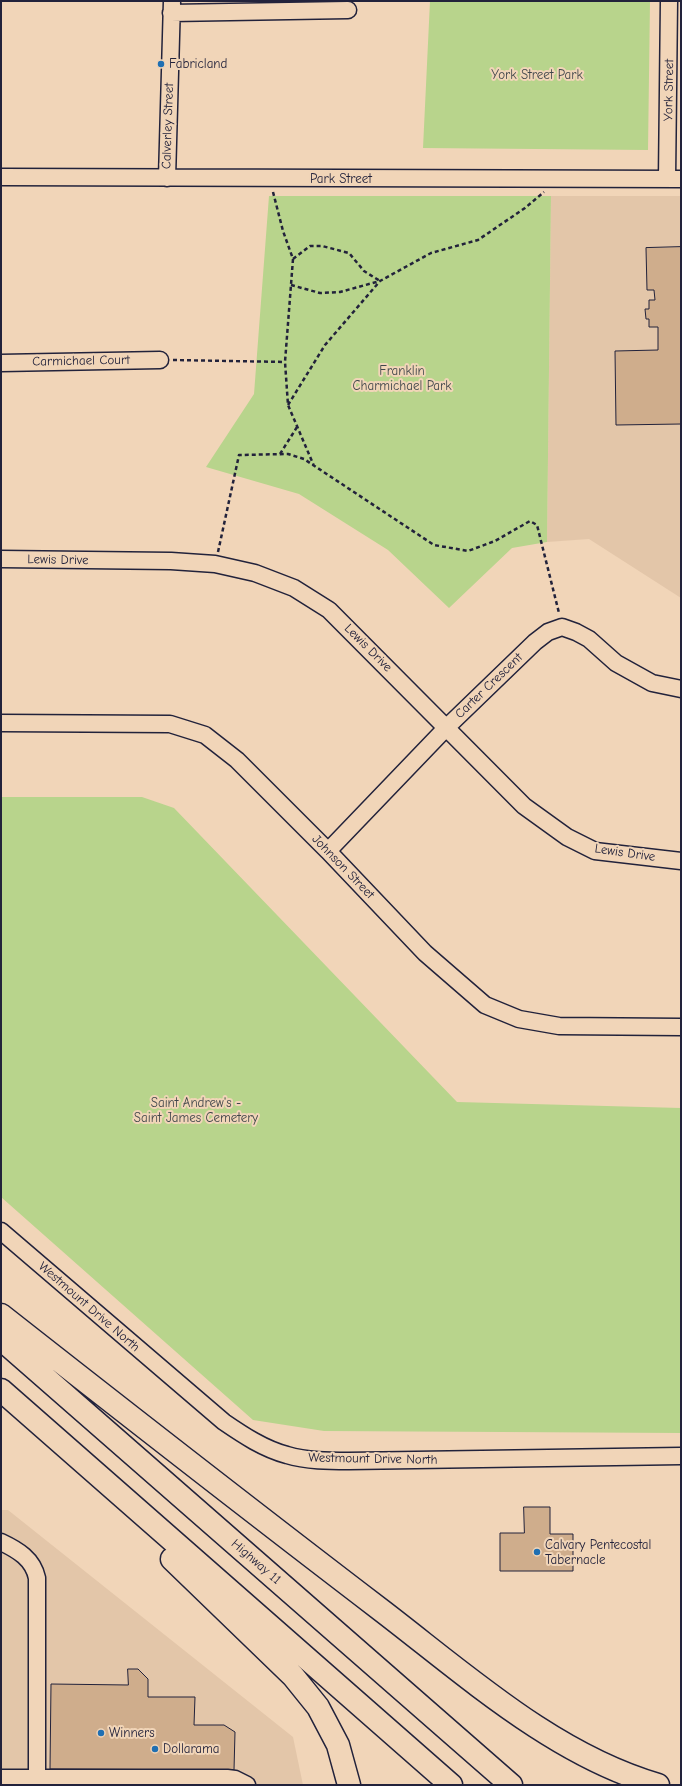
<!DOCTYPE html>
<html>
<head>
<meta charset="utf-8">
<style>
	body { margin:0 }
	#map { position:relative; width:682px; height:1786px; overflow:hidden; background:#f1d5b8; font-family:"Comic Neue",sans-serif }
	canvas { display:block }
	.frame { position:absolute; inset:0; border:2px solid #22223b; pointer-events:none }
</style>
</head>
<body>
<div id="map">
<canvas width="682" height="1786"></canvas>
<div class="frame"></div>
</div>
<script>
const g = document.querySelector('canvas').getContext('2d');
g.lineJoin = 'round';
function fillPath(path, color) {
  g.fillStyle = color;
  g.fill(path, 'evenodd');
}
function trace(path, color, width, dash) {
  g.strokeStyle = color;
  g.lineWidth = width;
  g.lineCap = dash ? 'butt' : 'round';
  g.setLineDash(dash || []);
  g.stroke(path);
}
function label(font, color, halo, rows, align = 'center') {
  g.font = font + ' "Comic Neue",sans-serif';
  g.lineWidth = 4;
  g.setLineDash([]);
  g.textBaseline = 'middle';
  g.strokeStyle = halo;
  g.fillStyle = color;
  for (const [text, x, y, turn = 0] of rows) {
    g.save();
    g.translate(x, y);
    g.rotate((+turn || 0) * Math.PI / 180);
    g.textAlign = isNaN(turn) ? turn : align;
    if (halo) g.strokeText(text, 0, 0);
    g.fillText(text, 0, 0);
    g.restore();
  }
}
const built = new Path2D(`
	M551 196H681V598L589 539 547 542Z
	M1 1510H8L293 1737 303 1785H1Z`);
const green = new Path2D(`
	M430 1H650L648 150 423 148Z
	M269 196H551L547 542 512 548 449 608 388 550 299 494 206 467 254 394Z
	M1 797H142L174 808 457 1102 681 1108V1433L324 1431 253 1420 1 1197Z`);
const building = new Path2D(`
	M681 247V424L616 425 615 351 658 350V327H649V319H646L645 309H649V300H655L654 290H647L646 248Z
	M524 1507H550V1534H573V1571H500V1533H524Z
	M128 1669H138L148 1679V1697H195L194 1725H224L235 1732 234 1770 50 1769 51 1684 128 1685Z`);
const path = new Path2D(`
	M273 192 283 231 293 259 285 362 288 405 314 466
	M293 259 310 246H322L349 253 364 271 380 281
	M291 285 320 293 340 292 380 281
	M173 360 285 362
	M288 405 325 345 380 281 431 253 478 240 525 208 544 192
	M280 454 297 427
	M218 552 239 455 288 454 304 459 434 545 468 551 495 541 530 521 537 525 559 613`);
const minor = new Path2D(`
	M171 13 348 10
	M1 177 681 179
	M167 178 172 1
	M667 179 669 1
	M1 363 160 360
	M1 559 171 561 215 564 255 573 294 588 329 610 524 806 567 837 595 851 681 861
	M1 723 170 724 205 735 237 760 328 851 425 953 485 1005 519 1019 559 1026 681 1027
	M328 851 447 727 535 642 548 632 562 627 576 632 589 639 616 663 652 683 681 689
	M1 1231 224 1422C243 1435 264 1449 287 1455 307 1461 329 1461 349 1461L681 1456
	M1 1542C18 1550 33 1559 37 1578V1785
	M1 1778H227L235 1779 247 1785`);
const highway = new Path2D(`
	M1 1315C127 1414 254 1513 381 1610 466 1675 554 1755 658 1785
	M1 1339 511 1785
	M1 1390 451 1785
	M172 1559 293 1676 318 1707 338 1745 349 1785`);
const markers = [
	[161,64,4,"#1f6fb2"],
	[537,1552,4,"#1f6fb2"],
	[101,1733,4,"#1f6fb2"],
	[155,1749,4,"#1f6fb2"]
];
const poiNames = [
	["Fabricland",169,64],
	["Calvary Pentecostal",545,1545],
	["Tabernacle",545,1560],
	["Winners",109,1733],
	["Dollarama",163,1749]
];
const parkNames = [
	["York Street Park",537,75],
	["Franklin",402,371],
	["Charmichael Park",402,386],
	["Saint Andrew's -",196,1103],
	["Saint James Cemetery",196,1118]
];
const streetNames = [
	["York Street",669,90,-89],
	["Calverley Street",168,126,-88],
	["Park Street",341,179],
	["Carmichael Court",81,361,-1],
	["Lewis Drive",58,560,1],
	["Lewis Drive",368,648,45],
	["Carter Crescent",489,686,-44],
	["Lewis Drive",625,853,8],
	["Johnson Street",343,867,46],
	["Westmount Drive North",89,1307,41],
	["Westmount Drive North",373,1459,1],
	["Highway 11",256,1562,41]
];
fillPath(built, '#e3c6a9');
fillPath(green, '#b8d48c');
fillPath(building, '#cfad8c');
trace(building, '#22223b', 1);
trace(minor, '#22223b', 19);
trace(highway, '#22223b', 25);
trace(path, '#22223b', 2.5, [4, 3]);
trace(minor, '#f1d5b8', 16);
trace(highway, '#f1d5b8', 22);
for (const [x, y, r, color] of markers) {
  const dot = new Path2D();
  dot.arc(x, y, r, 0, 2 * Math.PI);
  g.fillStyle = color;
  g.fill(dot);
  trace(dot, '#f1d5b8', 1.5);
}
label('13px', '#22223b', '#f1d5b8', poiNames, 'left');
label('13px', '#40464b', '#f1d5b8', parkNames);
label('13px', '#22223b', '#f1d5b8', streetNames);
</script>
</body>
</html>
